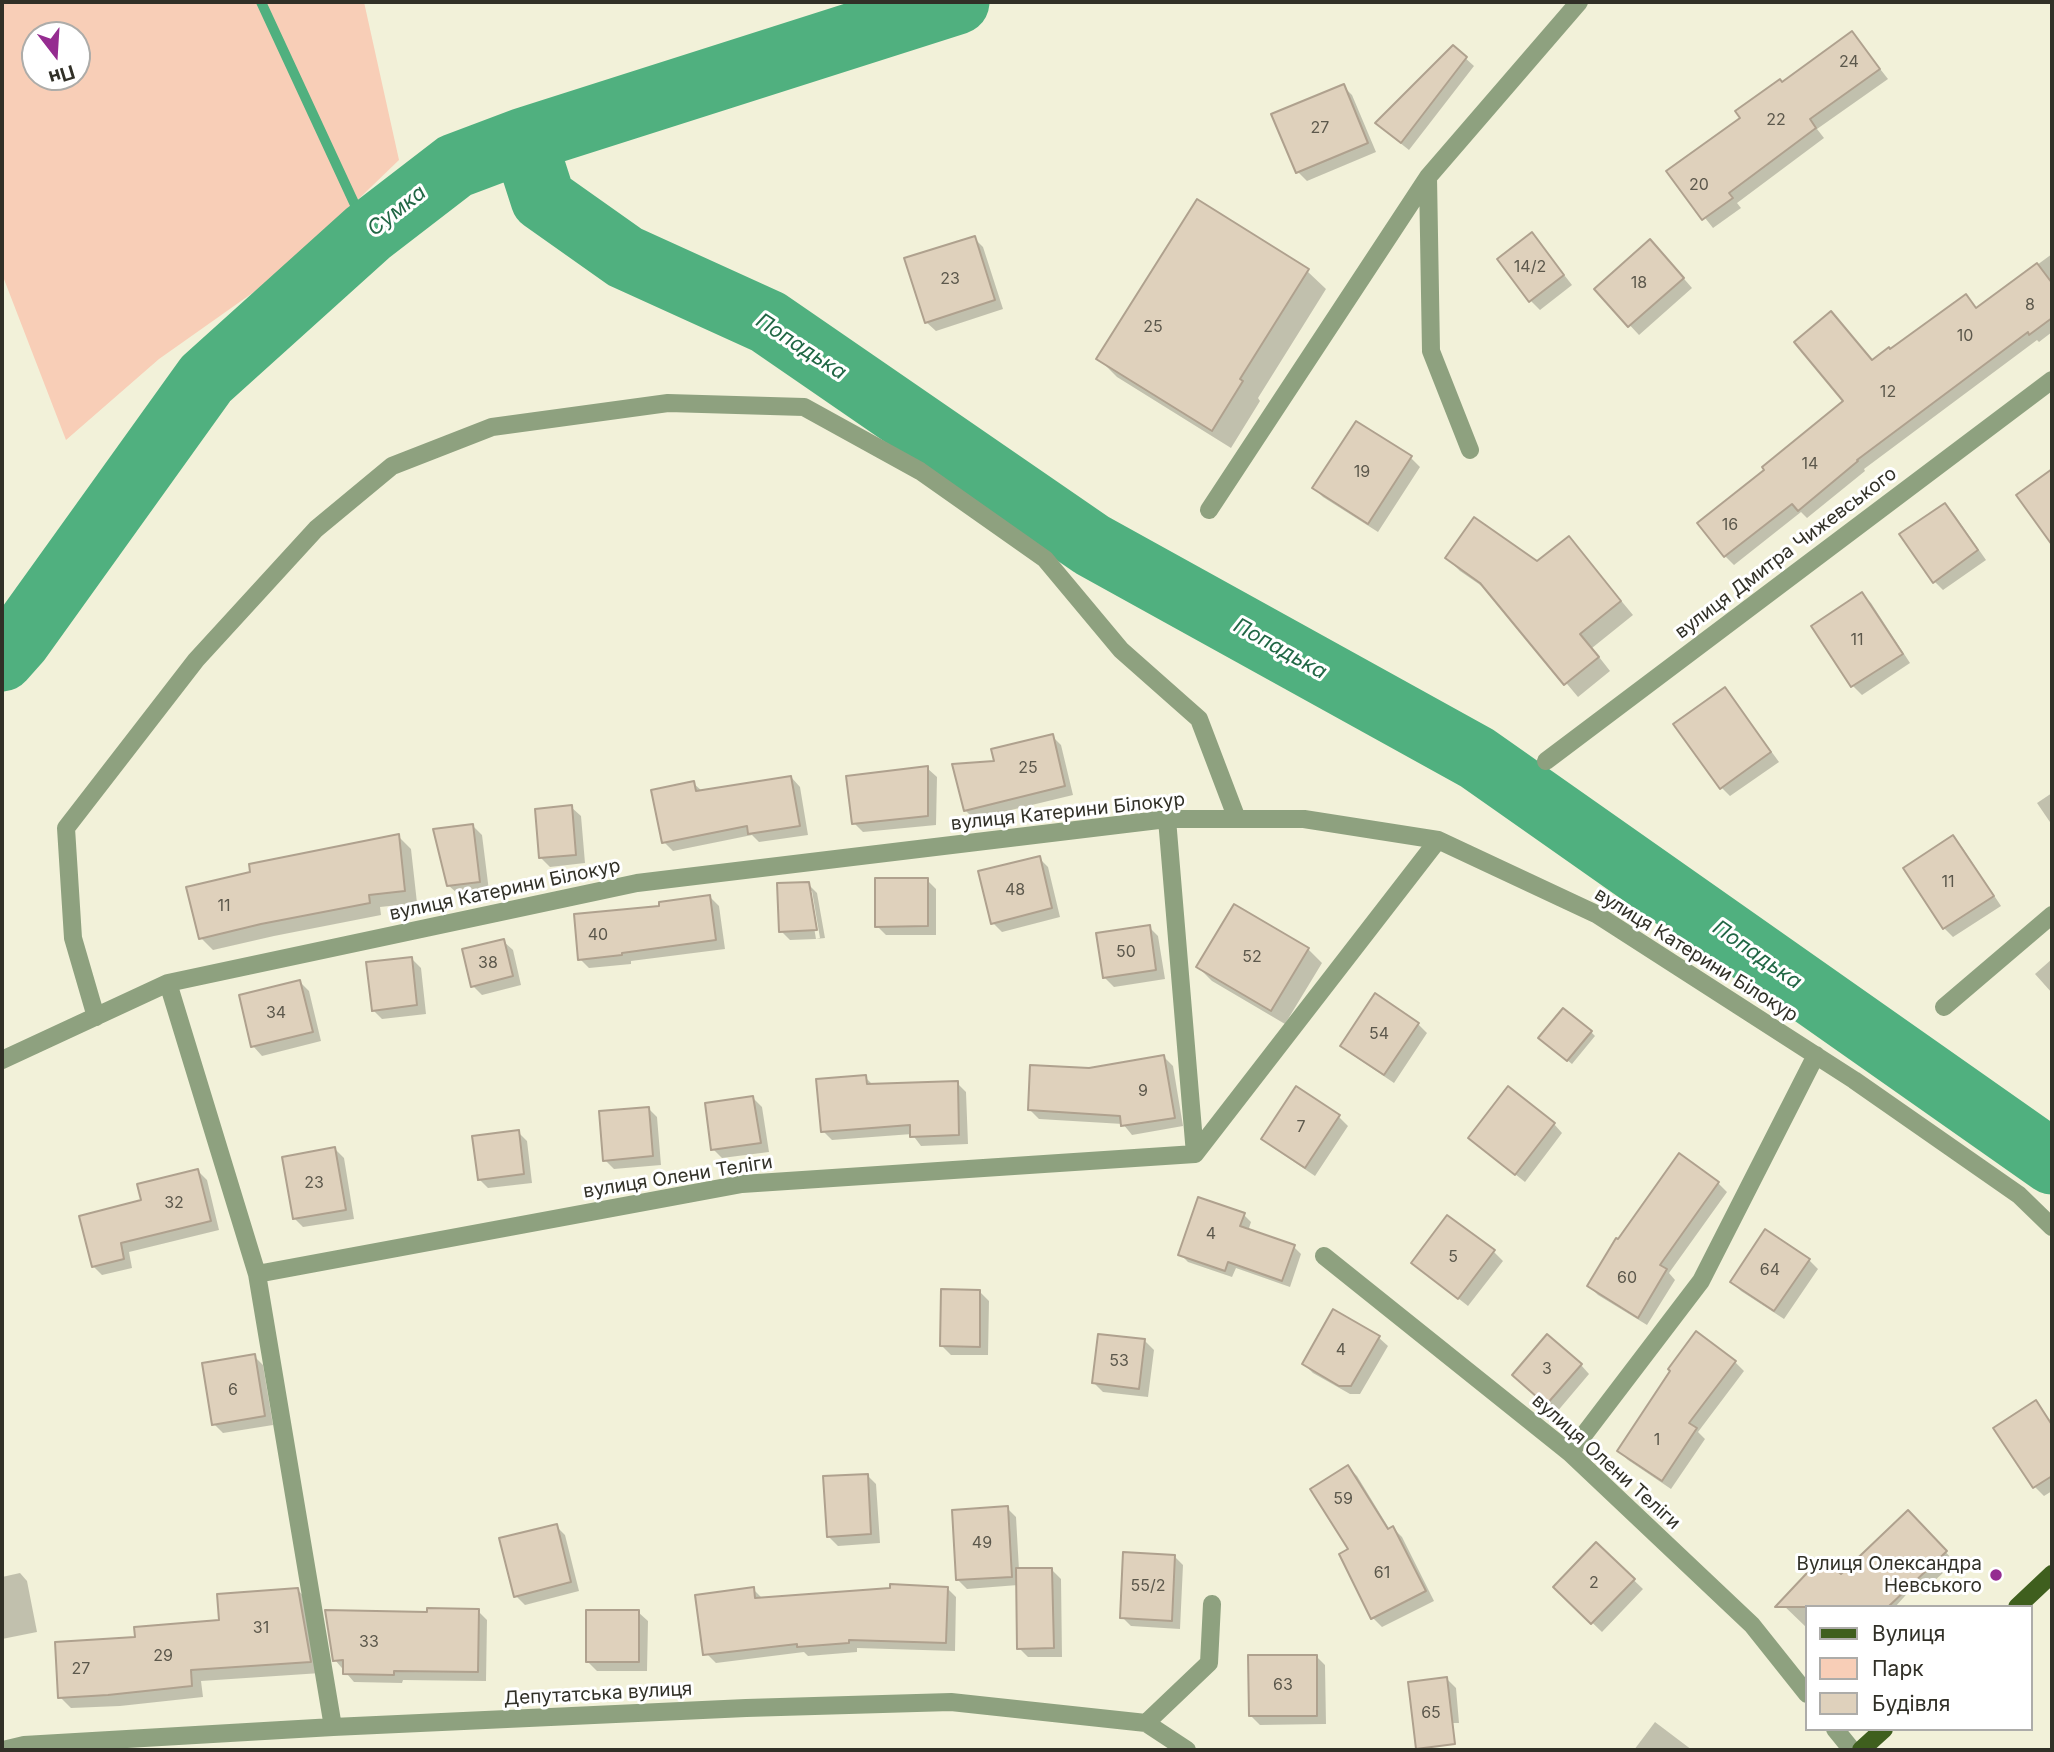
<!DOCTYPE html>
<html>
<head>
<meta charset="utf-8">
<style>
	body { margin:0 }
	#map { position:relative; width:2054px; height:1752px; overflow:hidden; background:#f2f1d9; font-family:Inter,sans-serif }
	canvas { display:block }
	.frame { position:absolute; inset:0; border:4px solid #313027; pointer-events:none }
	.legend { position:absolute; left:1805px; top:1605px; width:228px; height:126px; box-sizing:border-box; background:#fff; border:2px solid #adaca9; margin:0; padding:9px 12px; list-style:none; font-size:21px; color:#313027 }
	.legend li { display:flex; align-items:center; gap:14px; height:35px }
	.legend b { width:35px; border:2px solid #adaca9 }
	.north { position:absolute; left:21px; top:21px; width:70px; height:70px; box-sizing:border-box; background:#fff; border:2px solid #adaca9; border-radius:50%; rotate:163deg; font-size:19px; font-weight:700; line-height:28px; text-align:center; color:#313027 }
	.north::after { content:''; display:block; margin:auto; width:24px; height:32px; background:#952c90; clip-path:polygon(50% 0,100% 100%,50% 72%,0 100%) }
</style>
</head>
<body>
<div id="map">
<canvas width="2054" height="1752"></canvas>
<div class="frame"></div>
<ul class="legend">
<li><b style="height:9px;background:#3f5f1e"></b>Вулиця</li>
<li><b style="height:19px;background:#f8ceb7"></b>Парк</li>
<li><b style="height:19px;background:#dfd1bc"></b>Будівля</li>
</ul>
<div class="north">Пн</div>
</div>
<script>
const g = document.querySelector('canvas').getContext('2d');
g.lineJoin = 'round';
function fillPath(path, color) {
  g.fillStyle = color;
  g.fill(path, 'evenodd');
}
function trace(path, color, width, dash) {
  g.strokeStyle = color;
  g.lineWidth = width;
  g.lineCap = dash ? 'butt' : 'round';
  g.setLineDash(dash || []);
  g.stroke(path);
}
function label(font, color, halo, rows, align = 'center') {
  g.font = font + ' Inter,sans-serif';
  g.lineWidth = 6;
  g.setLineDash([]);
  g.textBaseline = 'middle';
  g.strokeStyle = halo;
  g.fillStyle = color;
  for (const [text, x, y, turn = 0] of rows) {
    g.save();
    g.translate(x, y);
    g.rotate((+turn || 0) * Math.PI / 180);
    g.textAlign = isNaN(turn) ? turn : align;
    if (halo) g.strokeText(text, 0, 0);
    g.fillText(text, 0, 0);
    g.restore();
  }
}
const green = new Path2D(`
	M2 2H364L399 160 285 270 159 359 66 440 2 274ZM35 35H77V77H35Z`);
const shadow = new Path2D(`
	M1852 33 1888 79 1817 129 1824 138 1737 203 1741 208 1713 228 1668 171 1742 118 1783 84Z
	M1453 47 1474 66 1409 150 1385 131Z
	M1343 86 1352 95 1376 152 1307 181 1298 172 1274 115Z
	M974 238 983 247 1003 309 936 331 926 322Z
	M1540 244 1572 285 1540 310 1531 301Z
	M1659 250 1692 288 1639 335 1596 289Z
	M2052 254V332L2039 342 2037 340 1864 469 1865 471 1807 518 1801 512 1734 565 1725 556 1699 523 1767 471 1846 401 1872 361 1891 351 1965 296 1977 309Z
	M1307 271 1326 289 1258 398 1260 401 1231 448 1117 377 1099 359Z
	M1411 458 1420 467 1378 532 1323 497 1314 488Z
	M1945 505 1954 514 1986 560 1943 590 1934 581Z
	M1569 538 1633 615 1592 648 1610 671 1578 697 1489 591 1460 571 1447 558 1537 564Z
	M1862 594 1871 603 1910 663 1862 695 1853 686 1814 627Z
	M1724 690 1733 699 1779 762 1730 796 1721 787Z
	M1052 736 1061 745 1073 795 974 819 965 810 996 762Z
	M927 768 937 777 936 825 863 832 854 823Z
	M791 777 800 787 808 835 759 842 752 835 673 851 664 842 693 783 702 791Z
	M2052 793V825L2037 803Z
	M571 807 581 816 585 863 550 867 541 858Z
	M473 826 482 835 489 891 458 894 448 885Z
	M398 836 411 849 417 903 380 907 381 915 274 936 213 950 201 938Z
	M1953 837 1962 847 2001 906 1953 937 1944 928 1905 869Z
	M1039 858 1048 867 1060 917 1002 932 993 923Z
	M927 880 936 889V935H886L877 926Z
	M808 884 817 893 825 938 816 939 820 938 812 891H808L816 939 790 940 781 931Z
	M709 896 719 906 725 949 631 961V964L589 968 580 959 661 908Z
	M1149 927 1158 936 1165 979 1114 987 1105 978Z
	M503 941 513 950 521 985 482 995 473 986Z
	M1308 949 1322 963 1285 1024 1212 981 1198 967Z
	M412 959 421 968 426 1014 382 1019 373 1010Z
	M2052 959V993L2035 974Z
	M300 982 309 991 321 1041 262 1056 253 1046Z
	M1418 1024 1427 1033 1394 1083 1351 1054 1342 1045Z
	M1591 1032 1595 1036 1572 1064 1545 1042Z
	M1164 1057 1173 1066 1183 1126 1132 1135 1123 1124 1039 1119 1030 1110 1089 1070Z
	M865 1077 874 1086 957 1083 966 1092 968 1144 921 1146 912 1134 832 1140 823 1131Z
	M1296 1089 1339 1117 1348 1126 1315 1176 1272 1147 1263 1138Z
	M753 1098 762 1107 769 1152 722 1158 713 1149Z
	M648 1108 657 1117 661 1165 614 1169 605 1160Z
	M1554 1124 1562 1133 1525 1182 1470 1138Z
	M518 1132 527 1141 532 1183 488 1188 479 1179Z
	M335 1149 344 1158 354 1219 303 1227 294 1218Z
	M198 1171 207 1180 219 1230 129 1252 132 1268 102 1275 93 1266 143 1202Z
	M1718 1183 1727 1192 1669 1273 1675 1280 1647 1325 1598 1295 1589 1286Z
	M1244 1215 1251 1222 1248 1231 1294 1247 1301 1254 1290 1287 1236 1268 1232 1277 1188 1262 1180 1254Z
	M1494 1252 1503 1261 1468 1306 1413 1263Z
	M1809 1260 1818 1269 1784 1319 1741 1291 1732 1282Z
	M980 1292 989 1301 988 1355H951L942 1346Z
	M1378 1337 1388 1346 1360 1394H1350L1313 1373 1304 1364Z
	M1145 1341 1154 1350 1148 1397 1103 1392 1094 1383Z
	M254 1356 263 1365 273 1425 223 1433 214 1424Z
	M1735 1362 1744 1371 1698 1432 1705 1439 1671 1489 1628 1460 1619 1451 1672 1371Z
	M1581 1365 1589 1374 1556 1413 1523 1384Z
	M2036 1402 2052 1423V1491L2044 1496 2035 1487 1996 1429Z
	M1348 1467 1357 1476 1390 1530 1393 1528 1402 1537 1434 1601 1382 1627 1373 1618 1350 1550Z
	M867 1475 876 1484 880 1543 838 1546 828 1536Z
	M1007 1508 1016 1517 1019 1570H1052L1061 1579 1062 1657H1028L1019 1648 1018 1585 967 1589 958 1580Z
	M1908 1512 1955 1562 1921 1593 1914 1586 1895 1607H1807V1628L1781 1603 1841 1576Z
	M556 1526 565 1535 579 1591 525 1605 516 1596Z
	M1596 1544 1643 1589 1602 1632 1555 1587Z
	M1174 1556 1183 1565 1180 1629 1131 1626 1122 1617Z
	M20 1573 27 1581 37 1632 2 1639V1577Z
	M947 1588 956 1597 955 1651 857 1648V1652L808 1656 804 1652 716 1663 707 1654 753 1589 762 1598Z
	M298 1590 309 1602 321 1673 201 1681 203 1697 120 1706 71 1708 60 1697 137 1639 221 1621Z
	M478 1611 487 1620 486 1681 403 1680 402 1683 354 1682 335 1660 429 1613Z
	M638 1612 648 1621 647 1671H597L588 1662Z
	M1316 1656 1325 1665 1326 1724 1260 1725 1251 1716Z
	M1447 1679 1456 1688 1459 1723H1423Z
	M1655 1722 1692 1750H1634Z
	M881 1748 909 1750H880Z`);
const stream = new Path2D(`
	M261 2 368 233`);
const river = new Path2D(`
	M524 140 543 199 625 257 768 322 1092 545 1477 758 2052 1162
	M2 659 18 641 206 379 368 233 455 166 524 140 957 2`);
const building = new Path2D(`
	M1852 31 1880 69 1810 119 1816 128 1729 193 1733 198 1702 220 1666 171 1740 118 1735 111 1780 79 1782 82Z
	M1453 45 1467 57 1401 143 1375 123Z
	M1344 84 1368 143 1296 173 1271 114Z
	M1197 199 1309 269 1240 379 1243 381 1212 431 1096 359Z
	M1532 232 1564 275 1529 302 1497 259Z
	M975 236 995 300 925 323 904 258Z
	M1650 239 1684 278 1628 327 1594 289Z
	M2037 263 2052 283V318L2029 335 2028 332 1857 460 1858 461 1798 511 1792 504 1724 557 1697 523 1764 470 1762 467 1843 401 1794 342 1831 311 1872 360 1889 347 1890 349 1966 294 1976 308Z
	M1356 421 1412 456 1368 524 1312 488Z
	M2052 469V545L2016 495Z
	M1945 503 1978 550 1933 583 1899 534Z
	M1474 517 1537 561 1569 536 1621 601 1580 634 1599 657 1564 685 1480 583 1445 558Z
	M1862 592 1903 654 1851 687 1811 626Z
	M1725 687 1771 752 1720 789 1673 724Z
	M1053 734 1065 786 964 811 952 764 994 761 991 749Z
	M928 766V816L852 824 846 776Z
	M791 776 800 826 748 834 747 826 662 843 651 790 694 781 696 791Z
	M572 805 576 855 539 858 535 809Z
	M473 824 480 882 447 886 433 829Z
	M399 834 405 891 369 895 370 903 261 924 199 939 186 887 250 872 249 864Z
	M1953 835 1994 896 1943 929 1903 868Z
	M1040 856 1052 908 991 924 978 871Z
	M875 878H928V926L875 927Z
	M809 882 817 930 779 932 777 883Z
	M710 895 716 940 622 953V955L578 960 574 914 659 906V902Z
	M1234 904 1309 948 1271 1011 1196 967Z
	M1150 925 1156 970 1103 978 1096 933Z
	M504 939 513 976 471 987 462 949Z
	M412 957 417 1005 372 1011 366 962Z
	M300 980 313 1032 251 1047 239 995Z
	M1375 993 1419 1023 1384 1075 1340 1046Z
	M1563 1008 1592 1031 1567 1061 1538 1038Z
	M1164 1055 1175 1118 1121 1126 1120 1116 1028 1110 1030 1065 1089 1068Z
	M866 1075 867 1084 958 1081 959 1135 910 1137V1125L821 1132 816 1079Z
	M1296 1086 1340 1115 1305 1168 1261 1139Z
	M1508 1086 1555 1123 1515 1175 1468 1138Z
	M753 1096 761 1143 711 1150 705 1103Z
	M649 1107 653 1156 603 1161 599 1111Z
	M519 1130 524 1174 478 1180 472 1136Z
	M335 1147 346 1210 293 1219 282 1157Z
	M1679 1153 1719 1182 1660 1265 1667 1269 1638 1318 1587 1286 1616 1238 1618 1239Z
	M198 1169 211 1221 121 1243 124 1259 92 1267 79 1216 141 1200 137 1184Z
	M1198 1197 1245 1213 1240 1226 1295 1245 1282 1281 1228 1262 1225 1271 1178 1255Z
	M1447 1215 1495 1250 1458 1299 1411 1263Z
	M1765 1229 1810 1259 1774 1311 1730 1282Z
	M941 1289 980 1290V1347L940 1346Z
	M1333 1309 1380 1336 1351 1386H1339L1302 1364Z
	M1696 1331 1736 1361 1689 1423 1697 1428 1662 1481 1617 1451 1670 1371 1668 1369Z
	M1098 1334 1145 1339 1139 1389 1092 1383Z
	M1547 1334 1582 1364 1546 1405 1512 1375Z
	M255 1354 265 1416 212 1425 202 1363Z
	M2036 1400 2052 1425V1476L2033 1488 1993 1428Z
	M1348 1465 1388 1529 1393 1526 1426 1591 1371 1619 1339 1554 1348 1549 1310 1489Z
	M868 1474 871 1534 827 1537 823 1476Z
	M1008 1506 1012 1577 956 1580 952 1510Z
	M1908 1510 1947 1551 1888 1607H1775L1822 1557 1841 1574Z
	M557 1524 571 1582 514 1597 499 1538Z
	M1596 1542 1635 1579 1591 1624 1553 1587Z
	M1123 1552 1175 1555 1172 1621 1120 1618Z
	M1016 1568H1052L1054 1648 1017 1649Z
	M890 1584 948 1587 946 1643 849 1640V1643L797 1647V1644L703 1655 695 1595 754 1587 755 1598 890 1588Z
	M298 1588 311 1662 191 1670 192 1686 108 1695 58 1698 55 1642 135 1637 134 1627 219 1620 217 1594Z
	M427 1608 479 1609 478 1672 394 1671V1675L343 1674V1660L333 1661 325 1610 427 1612Z
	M586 1610H639V1662H586Z
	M1248 1655H1317V1716H1249Z
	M1447 1677 1455 1744 1416 1749 1408 1682Z`);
const minor = new Path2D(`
	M1428 177 1431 351 1470 450
	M1209 510 1428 177 1579 2
	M1546 761 2052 380
	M1167 819 1195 1154
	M168 983 257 1274 333 1727
	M1944 1007 2052 915
	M96 1017 73 938 66 828 196 660 316 529 392 466 492 427 668 403 804 407 920 471 1045 559 1121 650 1199 719 1237 819
	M2 1060 168 983 637 883 1167 819H1304L1438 840 1596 914 1854 1080 2019 1195 2052 1227
	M1195 1154 1438 840
	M1324 1256 1570 1453 1752 1625 1807 1694
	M257 1274 742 1184 1195 1154
	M1570 1453 1701 1281 1816 1055
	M1146 1723 1209 1663 1212 1604
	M1835 1729 1852 1750
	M3 1750 24 1745 333 1727 746 1708 951 1702 1146 1723 1187 1750`);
const major = new Path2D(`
	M2017 1607 2052 1574
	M1861 1750 1884 1729`);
const markers = [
	[1996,1575,7,"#952c90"]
];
const numberNames = [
	["24",1849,62],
	["22",1776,120],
	["27",1320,128],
	["20",1699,185],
	["14/2",1530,267],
	["23",950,279],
	["18",1639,283],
	["8",2030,305],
	["25",1153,327],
	["10",1965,336],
	["12",1888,392],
	["14",1810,464],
	["19",1362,472],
	["16",1730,525],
	["11",1857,640],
	["25",1028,768],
	["11",1948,882],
	["48",1015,890],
	["11",224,906],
	["40",598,935],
	["50",1126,952],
	["52",1252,957],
	["38",488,963],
	["34",276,1013],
	["54",1379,1034],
	["9",1143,1091],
	["7",1301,1127],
	["23",314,1183],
	["32",174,1203],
	["4",1211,1234],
	["5",1453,1257],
	["64",1770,1270],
	["60",1627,1278],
	["4",1341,1350],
	["53",1119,1361],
	["3",1547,1369],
	["6",233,1390],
	["1",1657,1440],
	["59",1343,1499],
	["49",982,1543],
	["61",1382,1573],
	["2",1594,1583],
	["55/2",1148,1586],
	["31",261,1628],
	["33",369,1642],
	["29",163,1656],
	["27",81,1669],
	["63",1283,1685],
	["65",1431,1713]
];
const streetNames = [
	["вулиця Дмитра Чижевського",1786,553,-37],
	["вулиця Катерини Білокур",1068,812,-6],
	["вулиця Катерини Білокур",505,890,-12],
	["вулиця Катерини Білокур",1696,955,32],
	["вулиця Олени Теліги",678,1177,-9],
	["вулиця Олени Теліги",1606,1462,42],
	["Депутатська вулиця",598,1694,-3]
];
const poiNames = [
	["Вулиця Олександра",1982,1564],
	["Невського",1982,1586]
];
const waterNames = [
	["Сумка",397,211,-38],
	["Попадька",801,347,33],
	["Попадька",1280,649,29],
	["Попадька",1757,955,35]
];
fillPath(green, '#f8ceb7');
fillPath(shadow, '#0003');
trace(stream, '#50b07f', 10);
trace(river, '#50b07f', 65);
fillPath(building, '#dfd1bc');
trace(building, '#afa18e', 2);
trace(minor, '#8ea17f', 18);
trace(major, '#3f5f1e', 18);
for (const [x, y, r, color] of markers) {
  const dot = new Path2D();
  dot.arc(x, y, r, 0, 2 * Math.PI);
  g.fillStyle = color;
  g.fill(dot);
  trace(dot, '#fff', 2.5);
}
label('16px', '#5c584c', null, numberNames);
label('19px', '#313027', '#fff', streetNames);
label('19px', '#313027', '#fff', poiNames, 'right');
label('italic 21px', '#216745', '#fff', waterNames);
</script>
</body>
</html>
